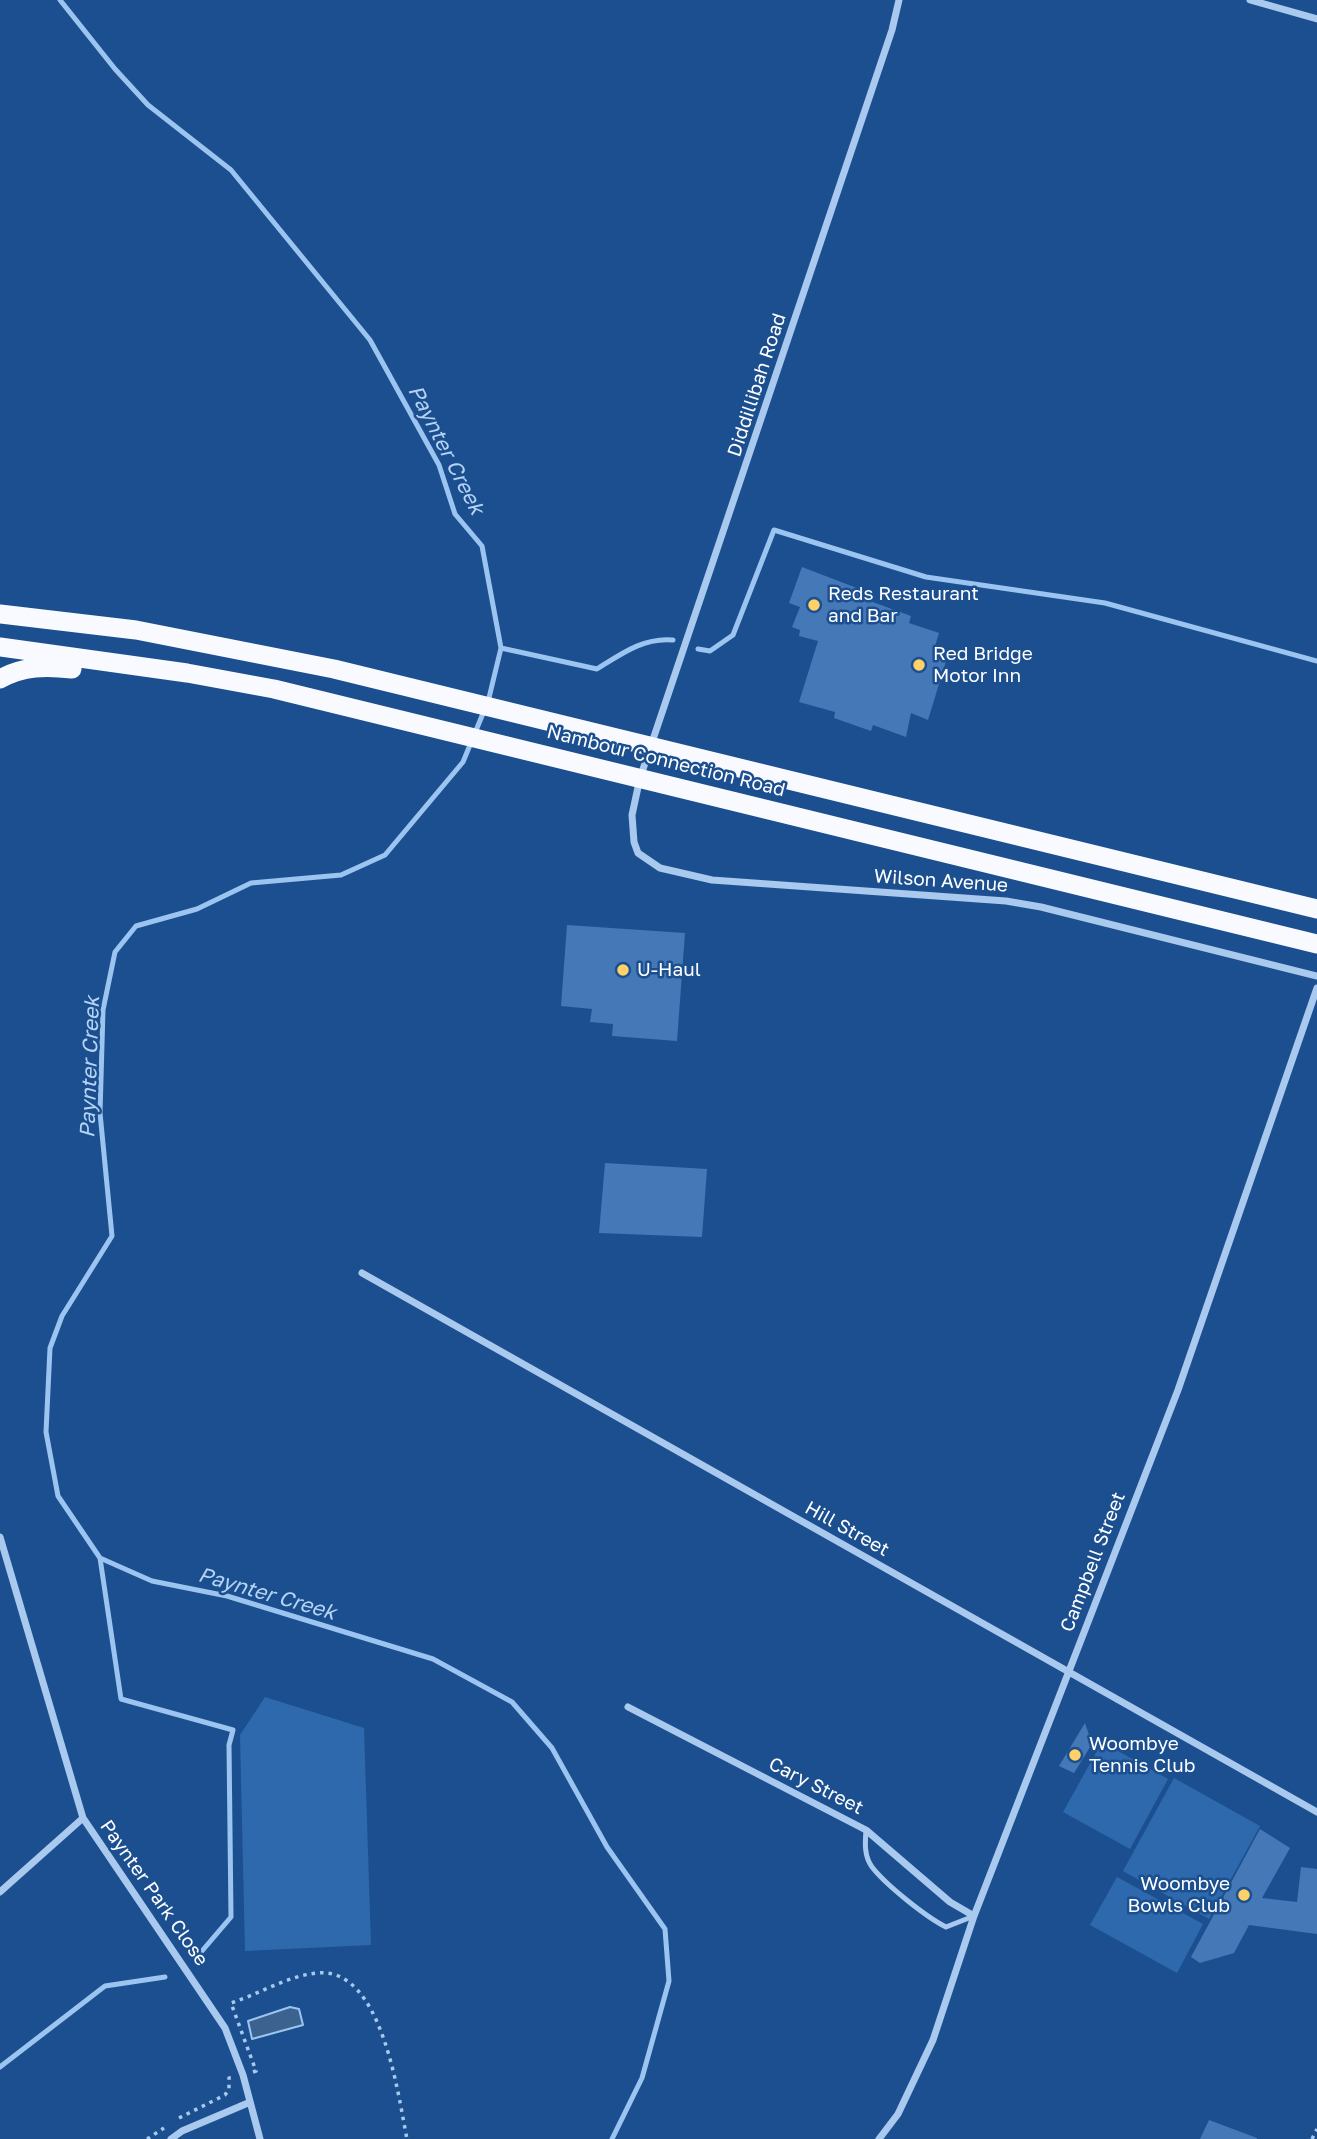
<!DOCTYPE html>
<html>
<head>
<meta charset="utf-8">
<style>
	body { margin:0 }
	canvas { display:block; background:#1b4f8f }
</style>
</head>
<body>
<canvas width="1317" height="2139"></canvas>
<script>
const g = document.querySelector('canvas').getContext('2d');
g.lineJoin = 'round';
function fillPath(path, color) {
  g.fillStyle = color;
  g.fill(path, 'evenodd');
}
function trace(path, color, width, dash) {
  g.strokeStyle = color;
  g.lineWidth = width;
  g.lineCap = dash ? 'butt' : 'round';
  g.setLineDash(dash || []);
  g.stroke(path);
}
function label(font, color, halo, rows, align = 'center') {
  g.font = font + ' "Golos Text",sans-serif';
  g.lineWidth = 5;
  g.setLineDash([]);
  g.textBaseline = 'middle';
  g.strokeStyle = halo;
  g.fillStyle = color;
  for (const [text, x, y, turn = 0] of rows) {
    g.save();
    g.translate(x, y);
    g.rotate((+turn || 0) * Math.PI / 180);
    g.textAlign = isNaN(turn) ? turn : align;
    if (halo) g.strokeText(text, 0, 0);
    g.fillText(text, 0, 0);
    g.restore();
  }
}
const green = new Path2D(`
	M265 1697 364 1728 371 1945 245 1951 240 1735Z
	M1102 1742 1168 1779 1130 1849 1063 1812Z
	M1174 1778 1260 1826 1209 1919 1123 1871Z
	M1117 1877 1203 1924 1177 1973 1090 1925Z`);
const water = new Path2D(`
	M290 2007 299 2009 303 2025 252 2039 248 2021Z`);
const stream = new Path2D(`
	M60 0 115 69 148 105 231 170 370 340 439 465 455 514 482 546 501 648 488 702
	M501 648 597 669C621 654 644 637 673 640
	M698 649 710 651 733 635 774 530 926 577 1105 603 1317 661
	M484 711 463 762 385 855 341 875 251 883 197 909 136 926 115 952 103 1010 100 1113 112 1236 62 1316 50 1348 46 1432 58 1496 100 1558 152 1581 227 1596 433 1659 512 1702 552 1748 607 1847 665 1929 669 1981 642 2078 612 2139
	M100 1558 121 1699 233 1730 229 1745 231 1917 202 1951
	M0 2067 105 1986 165 1977`);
const building = new Path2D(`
	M802 567 862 590 859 597 911 616 909 623 939 633 933 653 947 658 928 720 911 713 906 737 873 725 871 731 834 718 835 712 799 702 818 641 799 636 800 630 792 627 800 607 789 603Z
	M567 925 685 933 677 1041 612 1036 613 1024 590 1022 592 1009 561 1006Z
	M605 1163 707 1169 702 1237 599 1233Z
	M1085 1723 1092 1744 1074 1773 1059 1766Z
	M1260 1829 1290 1848 1262 1898 1297 1902 1301 1867 1317 1869V1934L1249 1925 1234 1953 1200 1963 1191 1957Z
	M1209 2120 1257 2138V2139H1200Z`);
const path = new Path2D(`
	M253 2072 256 2071 231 2003C259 1994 287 1976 317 1973 382 1966 398 2095 407 2139
	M179 2118 225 2095 229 2089V2078H232
	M147 2139 164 2128
	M1312 2139 1317 2129`);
const service = new Path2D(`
	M866 1830C865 1843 864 1856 872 1867 886 1885 926 1917 946 1927L974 1916`);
const minor = new Path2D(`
	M899 0 892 30 640 778 632 815 634 842 638 853 660 868 712 880 1006 901 1041 907 1317 976
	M1250 0 1317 19
	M362 1273 1317 1812
	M0 1537 83 1818 225 2028 243 2075 260 2139
	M628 1707 866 1830 950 1902 974 1916
	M0 1892 83 1818
	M171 2139 182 2131 248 2103
	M879 2139 898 2114 933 2040 974 1916 1178 1390 1317 988`);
const trunk = new Path2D(`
	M0 614 136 630 334 669 1317 909
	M0 647 187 673 274 689 1317 944
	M0 679C23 666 46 666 72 669`);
const markers = [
	[814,605,7,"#ffd166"],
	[919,665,7,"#ffd166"],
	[623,970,7,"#ffd166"],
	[1075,1755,7,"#ffd166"],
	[1244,1895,7,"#ffd166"]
];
const streetNames = [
	["Diddillibah Road",757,385,-72],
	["Nambour Connection Road",666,761,14],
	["Wilson Avenue",941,881,4],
	["Hill Street",847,1529,29],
	["Campbell Street",1093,1562,-69],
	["Cary Street",816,1786,27],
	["Paynter Park Close",154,1893,55]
];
const poiNames = [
	["Reds Restaurant",828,594],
	["and Bar",828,616],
	["Red Bridge",933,654],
	["Motor Inn",933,676],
	["U-Haul",637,970],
	["Woombye",1089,1744],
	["Tennis Club",1089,1766],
	["Woombye",1230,1884,"right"],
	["Bowls Club",1230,1906,"right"]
];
const waterNames = [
	["Paynter Creek",446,450,63],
	["Paynter Creek",90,1067,-88],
	["Paynter Creek",267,1594,16]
];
fillPath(green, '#2e69ad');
fillPath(water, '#3c6290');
trace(water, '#9cc4f0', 2);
trace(stream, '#9cc4f0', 5);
fillPath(building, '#4478b7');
trace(path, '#a9c9ee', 3.5, [3.5, 5]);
trace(service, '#a9c9ee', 5);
trace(minor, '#a9c9ee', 7);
trace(trunk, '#f8faff', 19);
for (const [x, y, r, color] of markers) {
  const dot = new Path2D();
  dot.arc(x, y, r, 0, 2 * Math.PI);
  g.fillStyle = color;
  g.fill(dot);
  trace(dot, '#1b4f8f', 2.5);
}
label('19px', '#fff', '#1b4f8f', streetNames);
label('19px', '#fff', '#1b4f8f', poiNames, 'left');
label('italic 21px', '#b5d3f5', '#1b4f8f', waterNames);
</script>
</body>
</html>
